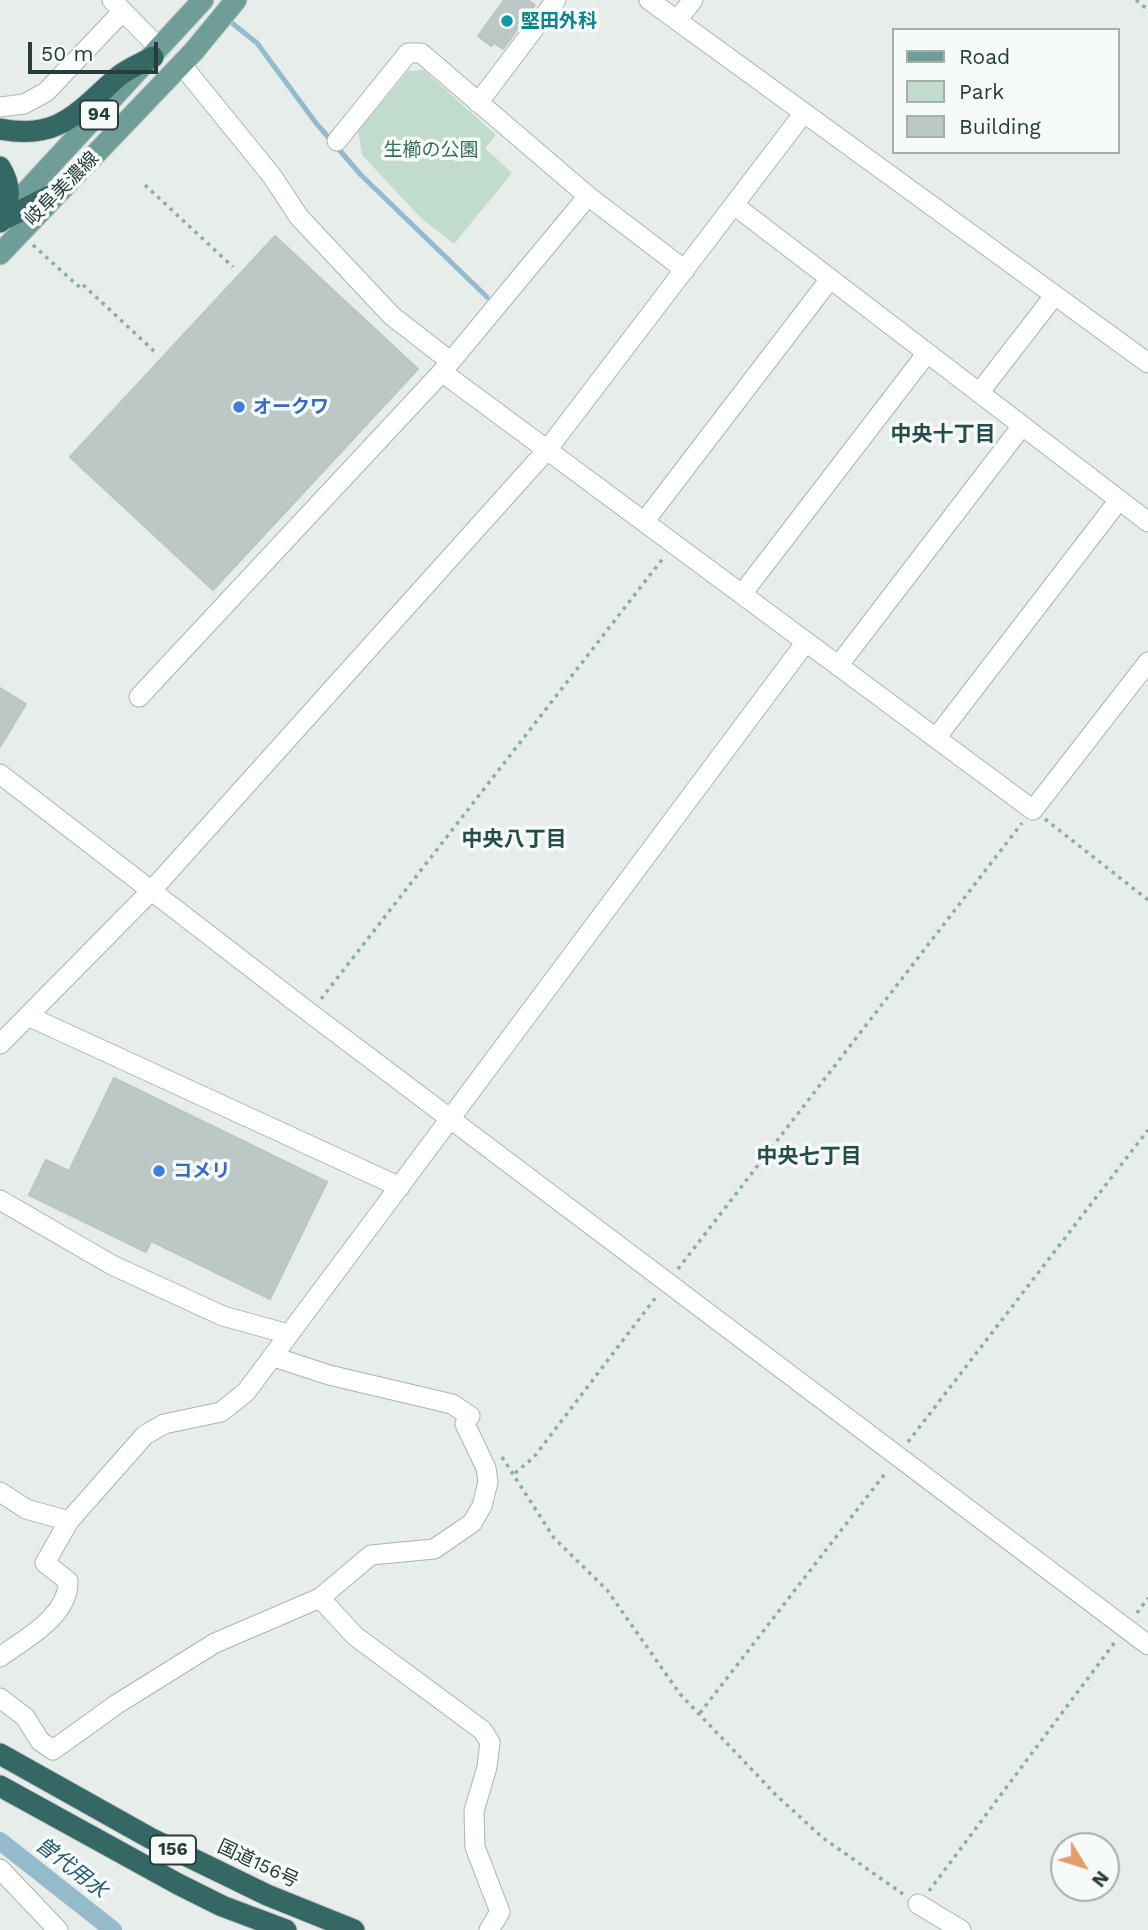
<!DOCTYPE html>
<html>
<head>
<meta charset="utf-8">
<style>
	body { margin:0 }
	#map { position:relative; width:1148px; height:1930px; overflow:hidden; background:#e6edeb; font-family:"Work Sans",sans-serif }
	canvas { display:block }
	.legend { position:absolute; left:892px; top:28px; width:228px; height:126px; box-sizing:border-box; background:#f6faf9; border:2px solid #a3aead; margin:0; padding:9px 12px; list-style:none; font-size:21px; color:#273d3b }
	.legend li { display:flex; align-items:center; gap:14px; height:35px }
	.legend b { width:35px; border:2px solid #a3aead }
	.north { position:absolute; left:1050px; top:1832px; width:70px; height:70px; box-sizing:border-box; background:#f6faf9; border:2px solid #a3aead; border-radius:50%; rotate:128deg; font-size:19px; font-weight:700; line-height:28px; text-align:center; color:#273d3b }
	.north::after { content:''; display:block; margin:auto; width:24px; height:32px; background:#e39e6e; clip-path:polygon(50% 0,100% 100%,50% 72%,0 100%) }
	.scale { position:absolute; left:28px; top:42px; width:130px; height:32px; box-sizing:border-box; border:4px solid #273d3b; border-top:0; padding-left:9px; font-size:21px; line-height:24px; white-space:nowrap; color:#273d3b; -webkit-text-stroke:5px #f6faf9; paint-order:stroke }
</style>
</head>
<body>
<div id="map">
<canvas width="1148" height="1930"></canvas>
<ul class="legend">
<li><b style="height:9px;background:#6f9e99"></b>Road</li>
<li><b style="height:19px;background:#c1dccd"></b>Park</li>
<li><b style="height:19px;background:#bbc8c5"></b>Building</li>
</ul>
<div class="north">N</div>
<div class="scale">50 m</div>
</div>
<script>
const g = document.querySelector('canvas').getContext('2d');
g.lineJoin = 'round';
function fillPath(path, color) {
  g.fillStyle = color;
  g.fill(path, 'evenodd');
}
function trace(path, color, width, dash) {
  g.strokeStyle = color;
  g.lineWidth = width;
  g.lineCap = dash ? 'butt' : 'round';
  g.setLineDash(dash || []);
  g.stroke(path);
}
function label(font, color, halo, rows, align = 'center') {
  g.font = font + ' "Work Sans","Noto Sans JP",sans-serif';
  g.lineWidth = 7;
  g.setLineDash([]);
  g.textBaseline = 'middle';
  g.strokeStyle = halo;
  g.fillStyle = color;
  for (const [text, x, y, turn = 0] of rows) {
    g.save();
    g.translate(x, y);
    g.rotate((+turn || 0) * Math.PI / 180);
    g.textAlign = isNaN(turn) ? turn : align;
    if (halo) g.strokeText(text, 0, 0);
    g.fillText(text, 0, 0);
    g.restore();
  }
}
const green = new Path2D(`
	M424 70 496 135 485 148 512 173 454 244 421 218 362 155 358 131 408 71Z`);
const stream = new Path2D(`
	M227 19 257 43 316 123 361 175 487 297`);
const canal = new Path2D(`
	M0 1841 113 1930`);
const building = new Path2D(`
	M504 0H528L535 5 503 49 494 43 491 46 478 36Z
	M275 236 418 369 213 590 70 457Z
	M0 688 26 704 0 747Z
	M114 1078 327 1182 270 1299 151 1241 146 1252 29 1195 46 1160 69 1171Z`);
const path = new Path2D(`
	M1136 0 1148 10
	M145 185 233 267
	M33 245 78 286 81 283 154 351
	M1045 819 1148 900
	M321 999 664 557
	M678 1269 1022 823
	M908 1442 1148 1130
	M502 1457 554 1538 607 1590 680 1694 776 1795 823 1838 903 1894
	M515 1473 534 1457 656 1297
	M1137 1613 1148 1598
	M700 1713 887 1471
	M929 1891 1115 1642`);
const minor = new Path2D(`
	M112 0 160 49
	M649 0 1148 363
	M677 20 693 0
	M181 64 272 176 299 217 392 316 450 361
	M478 103 556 0
	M0 107 24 104 46 92 123 11
	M337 141 408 53H421L588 196 685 270
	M734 205 1148 522
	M442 372 1033 810 1148 662
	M979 393 1054 296
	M644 522 830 279
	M742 594 927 353
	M838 666 1022 426
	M139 697 442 372 588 196
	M936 738 1119 500
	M0 774 310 1013 1148 1645
	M28 1016 400 1187
	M0 1044 152 890 547 450 803 114
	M0 1200 112 1265 223 1316 288 1334
	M0 1492 26 1509 69 1521
	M320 1598 355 1636 482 1730 490 1742 487 1767 474 1811 475 1847 500 1912 489 1930
	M0 1657C25 1639 69 1616 68 1581L45 1563 69 1521 145 1435 164 1424 221 1412 246 1392 806 642
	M0 1698 25 1717 40 1741 53 1750 117 1704 215 1643 320 1598 371 1555 434 1549 472 1523 482 1506 488 1482 486 1468 465 1424 470 1416 452 1404 329 1375 274 1357
	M0 1869 58 1930
	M918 1904 961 1930`);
const major = new Path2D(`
	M1 219 203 0
	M0 254 194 51 236 0`);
const highway = new Path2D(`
	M0 129C60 141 78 111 119 76 129 68 142 63 153 57
	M0 167C13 188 9 201 0 222
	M0 221 58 192
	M0 1754 150 1838 267 1895 354 1930
	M0 1786 178 1884 222 1906 286 1930`);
const markers = [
	[507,21,7,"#0f9aa8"],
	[239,407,7,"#3f7fe0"],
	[159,1171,7,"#3f7fe0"]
];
const shields = [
	[99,115,38],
	[173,1850,46]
];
const shieldNames = [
	["94",99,115],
	["156",173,1850]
];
const cultureNames = [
	["堅田外科",521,21]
];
const parkNames = [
	["生櫛の公園",431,150]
];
const streetNames = [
	["岐阜美濃線",62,189,-45],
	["国道156号",258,1864,25]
];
const shopNames = [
	["オークワ",253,407],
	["コメリ",173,1171]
];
const neighbourhoodNames = [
	["中央十丁目",943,435],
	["中央八丁目",514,840],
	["中央七丁目",809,1157]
];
const waterNames = [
	["曽代用水",71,1868,38]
];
fillPath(green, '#c1dccd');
trace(stream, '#94bacc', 5);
trace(canal, '#94bacc', 18);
fillPath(building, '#bbc8c5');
trace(building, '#b9c6c3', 2);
trace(minor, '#a9b5b3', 21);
trace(major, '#c3c9c8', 23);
trace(highway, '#c3c9c8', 23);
trace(path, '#8aada8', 3.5, [3.5, 5]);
trace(minor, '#fff', 19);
trace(major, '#6f9e99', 21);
trace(highway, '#356765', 21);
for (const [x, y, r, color] of markers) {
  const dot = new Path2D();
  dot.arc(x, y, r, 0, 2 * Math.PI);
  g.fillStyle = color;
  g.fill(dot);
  trace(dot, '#f6faf9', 2.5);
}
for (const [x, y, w] of shields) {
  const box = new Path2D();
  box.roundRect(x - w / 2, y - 14.5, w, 29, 5);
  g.fillStyle = '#f6faf9';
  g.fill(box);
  trace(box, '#273d3b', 2);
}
label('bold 18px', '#273d3b', null, shieldNames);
label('bold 19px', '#0d838f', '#f6faf9', cultureNames, 'left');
label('19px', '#357056', '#f6faf9', parkNames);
label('19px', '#273d3b', '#f6faf9', streetNames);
label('bold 19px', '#366cbe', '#f6faf9', shopNames, 'left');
label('bold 21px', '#244e4a', '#f6faf9', neighbourhoodNames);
label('italic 21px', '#275a73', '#f6faf9', waterNames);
</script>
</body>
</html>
